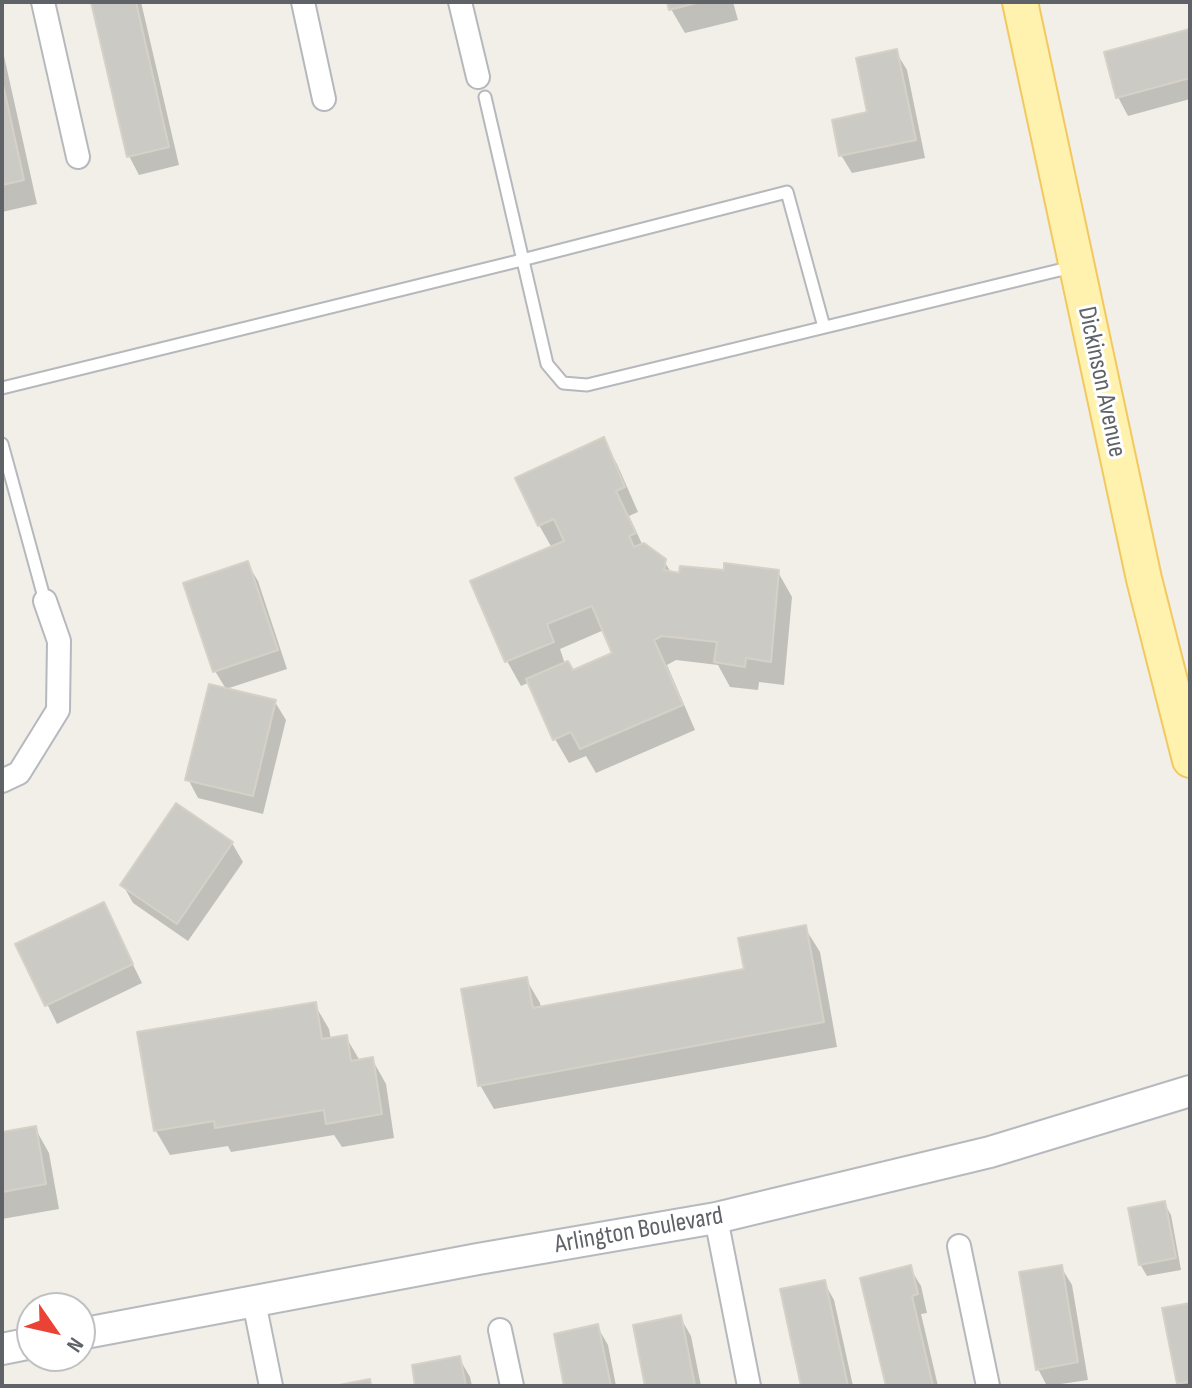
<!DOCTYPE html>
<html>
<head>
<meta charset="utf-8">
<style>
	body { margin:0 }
	#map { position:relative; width:1192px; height:1388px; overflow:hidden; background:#f1efe8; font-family:"Sofia Sans Condensed",sans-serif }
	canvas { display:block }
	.frame { position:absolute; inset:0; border:4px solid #5f6368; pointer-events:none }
	.north { position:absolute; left:16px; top:1292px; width:80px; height:80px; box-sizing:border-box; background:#fff; border:2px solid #bfc1c3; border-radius:50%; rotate:124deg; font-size:22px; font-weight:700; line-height:32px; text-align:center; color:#5f6368 }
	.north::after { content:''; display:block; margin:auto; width:28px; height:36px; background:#ea4335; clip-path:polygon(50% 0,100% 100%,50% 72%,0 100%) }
</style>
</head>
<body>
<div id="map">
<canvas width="1192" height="1388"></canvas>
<div class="frame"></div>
<div class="north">N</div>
</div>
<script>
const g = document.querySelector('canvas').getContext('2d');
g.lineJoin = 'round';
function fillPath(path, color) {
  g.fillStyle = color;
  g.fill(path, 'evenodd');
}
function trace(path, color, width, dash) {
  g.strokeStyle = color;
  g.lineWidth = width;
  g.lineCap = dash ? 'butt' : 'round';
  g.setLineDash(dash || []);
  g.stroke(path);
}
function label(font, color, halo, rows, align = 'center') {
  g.font = font + ' "Sofia Sans Condensed",sans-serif';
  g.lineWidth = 6;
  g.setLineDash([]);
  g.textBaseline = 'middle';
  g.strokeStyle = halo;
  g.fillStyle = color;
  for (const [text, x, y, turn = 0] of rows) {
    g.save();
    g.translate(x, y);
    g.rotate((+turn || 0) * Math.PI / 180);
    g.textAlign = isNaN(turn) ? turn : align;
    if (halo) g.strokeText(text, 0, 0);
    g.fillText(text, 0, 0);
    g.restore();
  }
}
const shadow = new Path2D(`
	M93 2H141L179 165 139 175 129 156Z
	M669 2H733L738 20 685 33 671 9Z
	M1190 32V99L1128 116 1118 97Z
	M2 47 37 204 2 212Z
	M896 52 907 70 925 158 852 173 841 155 869 114Z
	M603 440 617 464 638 512 629 516 643 546 664 561 672 574 778 572 792 597 784 685 759 682 758 690 730 687 718 665 676 660 667 665 695 730 596 773 586 756 569 763 555 739 530 682 521 686 507 661 473 582 552 548 539 525ZM604 630 614 654 573 672 565 664 560 649Z
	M247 563 258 581 287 669 226 689 215 671Z
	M275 702 286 720 263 814 198 798 188 779Z
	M232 843 243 862 188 941 133 903 123 885Z
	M103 904 142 983 57 1024 18 945Z
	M805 928 820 952 837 1047 494 1109 480 1085 526 979 540 1003 541 1008 746 971Z
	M315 1005 329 1029 331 1040 346 1037 360 1061 372 1059 386 1084 394 1138 342 1147 334 1135 231 1152 228 1146 170 1155 156 1131 140 1034Z
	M35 1128 49 1153 59 1209 2 1219V1134Z
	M1164 1203 1171 1215 1181 1270 1147 1276 1140 1264Z
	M1061 1267 1072 1285 1088 1380 1047 1386 1038 1369Z
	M910 1268 921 1286 927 1313 921 1314 938 1386H888Z
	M824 1282 834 1300 853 1386H803Z
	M1190 1305V1386H1181L1179 1383Z
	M680 1317 691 1336 701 1386H647Z
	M597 1326 608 1345 616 1386H566Z
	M459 1358 470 1377 472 1386H417Z`);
const building = new Path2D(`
	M91 2H136L169 147 127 157Z
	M667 2H700L669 10Z
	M1190 29V78L1116 98 1104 52Z
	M897 49 916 140 839 156 832 120 867 112 856 58Z
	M2 80 24 180 2 185Z
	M604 437 625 487 616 491 636 533 629 536 634 547 644 543 666 559 664 570 679 573 680 566 724 570V563L779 570 771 662 746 658 745 667 714 662 717 642 662 636 654 640 683 705 580 749 571 732 553 740 526 679 568 661 573 670 612 653 592 606 547 624 554 642 505 662 470 581 564 541 554 519 538 526 515 478Z
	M248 561 278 650 213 672 183 583Z
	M209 684 276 700 253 796 185 780Z
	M176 803 233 842 177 924 120 885Z
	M104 902 133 964 45 1006 15 944Z
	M806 925 824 1022 478 1086 461 989 527 977 533 1008 744 969 738 938Z
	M316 1002 322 1039 347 1035 351 1061 373 1057 382 1114 326 1124 324 1110 215 1128 214 1121 154 1131 137 1032Z
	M36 1126 46 1184 2 1192V1132Z
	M1165 1201 1176 1258 1139 1265 1128 1208Z
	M911 1265 918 1294 912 1296 933 1386H886L860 1278Z
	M1062 1265 1078 1362 1036 1370 1019 1272Z
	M825 1280 848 1386H801L780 1289Z
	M1190 1303V1381L1177 1384 1162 1308Z
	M681 1315 695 1386H645L633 1325Z
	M598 1324 611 1386H564L554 1334Z
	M460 1356 466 1386H415L412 1365Z
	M370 1379 371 1386H334Z`);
const lane = new Path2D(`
	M485 97 547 364 563 383 587 385 1072 267
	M2 388 522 260 787 192 824 327
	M2 444 45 601`);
const street = new Path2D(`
	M43 2 78 157
	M303 2 324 99
	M460 2 478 77
	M2 781 19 773 58 710 59 641 45 601
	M716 1218 749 1386
	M959 1246 988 1386
	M254 1302 271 1386
	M500 1330 512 1386`);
const secondary = new Path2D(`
	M80 1334 478 1259 716 1218 990 1152 1190 1091
	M2 1349 32 1343`);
const primary = new Path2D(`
	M1020 2 1144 579 1190 760`);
const streetNames = [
	["Dickinson Avenue",1101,382,78],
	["Arlington Boulevard",639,1231,-10]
];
fillPath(shadow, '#0003');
fillPath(building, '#cccac5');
trace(building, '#d6d1c6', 2);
trace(lane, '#b5b8bc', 15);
trace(street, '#b5b8bc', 26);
trace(secondary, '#b6babf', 34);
trace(primary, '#f2c960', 38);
trace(lane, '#fff', 11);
trace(street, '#fff', 22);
trace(secondary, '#fff', 30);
trace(primary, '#fff2af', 34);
label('26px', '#5f6368', '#fff', streetNames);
</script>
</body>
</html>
